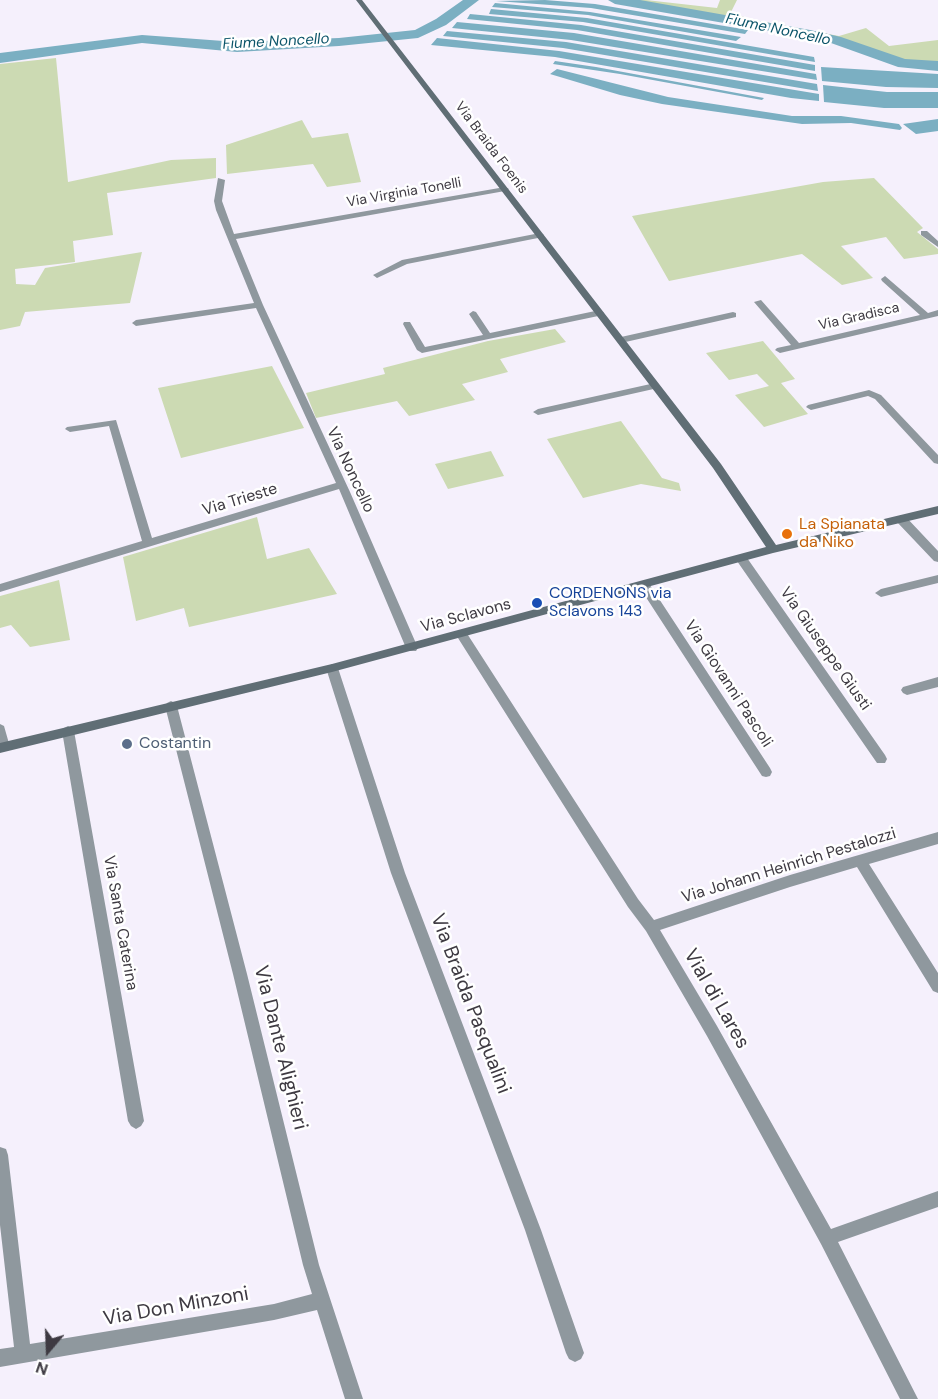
<!DOCTYPE html>
<html>
<head>
<meta charset="utf-8">
<style>
	body { margin:0 }
	#map { position:relative; width:938px; height:1399px; overflow:hidden; background:#f5f0fc; font-family:"DM Sans",sans-serif }
	canvas { display:block }
	.north { position:absolute; left:18px; top:1321px; width:60px; height:60px; -webkit-text-stroke:4px #fff; paint-order:stroke; rotate:199deg; font-size:16px; font-weight:700; line-height:24px; text-align:center; color:#3e3a42 }
	.north::after { content:''; display:block; margin:auto; width:21px; height:27px; background:#3e3a42; clip-path:polygon(50% 0,100% 100%,50% 72%,0 100%) }
</style>
</head>
<body>
<div id="map">
<canvas width="938" height="1399"></canvas>
<div class="north">N</div>
</div>
<script>
const g = document.querySelector('canvas').getContext('2d');
g.lineJoin = 'round';
function fillPath(path, color) {
  g.fillStyle = color;
  g.fill(path, 'evenodd');
}
function trace(path, color, width, dash) {
  g.strokeStyle = color;
  g.lineWidth = width;
  g.lineCap = dash ? 'butt' : 'round';
  g.setLineDash(dash || []);
  g.stroke(path);
}
function label(font, color, halo, rows, align = 'center') {
  g.font = font + ' "DM Sans",sans-serif';
  g.lineWidth = 5;
  g.setLineDash([]);
  g.textBaseline = 'middle';
  g.strokeStyle = halo;
  g.fillStyle = color;
  for (const [text, x, y, turn = 0] of rows) {
    g.save();
    g.translate(x, y);
    g.rotate((+turn || 0) * Math.PI / 180);
    g.textAlign = isNaN(turn) ? turn : align;
    if (halo) g.strokeText(text, 0, 0);
    g.fillText(text, 0, 0);
    g.restore();
  }
}
const green = new Path2D(`
	M615 0H646L717 8 720 0H737L731 12 749 19 839 36 866 28 889 46 938 40V66L903 64 836 40 810 34Z
	M56 58 68 182 171 160 216 158V178L107 193 113 235 73 241 75 262 15 269 16 284 35 285 45 268 142 252 130 303 25 312 20 326 0 330V64Z
	M302 120 312 138 348 133 361 182 327 187 313 164 227 174 226 145Z
	M874 178 923 228 917 232 938 249V254L904 259 886 237 841 246 873 278 842 285 802 254 669 281 632 216 823 182Z
	M555 329 566 342 500 359 508 372 462 384 475 400 409 416 397 401 316 418 306 393 385 374 383 368 488 341Z
	M763 341 795 379 781 383 808 414 764 427 735 395 769 386 757 374 729 380 706 353Z
	M272 366 304 428 181 458 158 388Z
	M621 421 662 478 679 483 681 491 641 484 583 498 547 439Z
	M491 451 504 476 448 489 435 464Z
	M257 517 267 559 309 548 337 594 189 627 184 608 136 621 123 557Z
	M59 580 70 640 30 647 11 625 0 628V596Z`);
const water = new Path2D(`
	M545 0 595 4 748 30 745 34 591 8 496 1Z
	M495 3 590 12 741 37 736 41 588 15 492 7Z
	M491 9 587 18 814 57 815 62 583 22 489 14Z
	M470 14 581 25 815 65V71L577 30 467 19Z
	M457 22 574 33 816 74 817 80 571 40 452 28Z
	M447 31 566 42 817 84 818 91 563 48 443 36Z
	M437 38 559 51 819 94V101L791 98 555 57 431 45Z
	M555 61 596 67 764 98 762 100 620 74 553 64Z
	M821 67 938 74V88L886 87 822 81Z
	M557 69 668 97 792 116H841L899 124 902 128 900 130 851 123 802 124 662 104 620 95 550 74Z
	M823 85 887 92H938V108H884L824 102Z
	M938 119V131L916 134 903 124Z`);
const river = new Path2D(`
	M463 0H479L446 25 418 38 339 46 237 52 142 43 0 63V53L142 35 237 42 339 38 415 30 436 19Z
	M608 0H640L810 30 841 37 905 59 938 61V71L898 67 831 43 810 38 615 4Z`);
const street = new Path2D(`
	M218 178 225 180 222 201 234 234 505 187 509 189 505 191 236 239 263 305 350 492 418 648 416 651H408L406 648 339 489 0 592V584L142 541 109 426 70 432 65 429 67 427 116 420 152 538 336 483 256 308 136 326 132 323 136 320 254 303 216 210 214 201Z
	M921 231H927L938 241V247L921 235Z
	M540 233 544 235 543 237 407 264 377 278 373 275 402 260Z
	M885 276 928 313 938 310V316L780 353 775 350 777 348 791 345 754 302 761 300 799 343 920 315 882 281 881 279Z
	M600 310 604 313 603 315 422 353 417 350 403 324 404 322H410L425 347 483 335 469 314 473 311 476 312 490 333Z
	M733 312 736 313V317L621 343 616 340 621 337Z
	M655 383 660 386 658 388 538 415 533 412 538 409Z
	M869 390 881 395 938 455V464L934 463 875 399 868 396 811 410 806 407 808 405Z
	M901 515 905 516 938 551V562L934 561 897 522 896 519Z
	M741 554 745 555 885 755 887 759 885 763H877L737 561 736 558Z
	M938 575V583L881 597 875 593 881 589Z
	M644 581 648 582 770 768 772 772 770 776 766 777 762 776 640 588 638 585Z
	M462 631 466 632 638 899 654 920 790 875 938 832V844L869 864 938 973V993L933 991 857 867 790 887 660 930 717 1026 831 1229 938 1191V1207L838 1242 918 1399H900L821 1244 707 1036 646 931 628 907 458 638 456 635 458 632Z
	M332 664 338 668 405 873 541 1230 584 1353 581 1359 575 1362 569 1359 566 1353 525 1230 391 873 326 668Z
	M938 677V687L907 695 903 693 901 690 903 687Z
	M171 701 175 703 177 706 247 974 319 1265 363 1399H345L317 1310 274 1320 0 1367V1349L14 1347 0 1225V1147L6 1149 8 1155 30 1344 274 1304 312 1294 303 1265 233 974 165 706 167 703Z
	M0 724 4 726 10 747 8 751H0Z
	M68 726 72 728 74 731 144 1121 141 1126 136 1129 131 1126 128 1121 62 731 64 728Z`);
const secondary = new Path2D(`
	M356 0H362L721 464 776 545 938 506V514L773 553 332 672 0 753V743L332 664 766 547 713 468Z`);
const markers = [
	[787,534,6,"#e8710a"],
	[537,603,6,"#1a4fb4"],
	[127,744,6,"#5c6f8a"]
];
const farStreetnames = [
	["Via Braida Foenis",491,148,53],
	["Via Virginia Tonelli",404,193,-10],
	["Via Gradisca",859,317,-13]
];
const farWaternames = [
	["Fiume Noncello",778,30,12],
	["Fiume Noncello",276,42,-3]
];
const streetNames = [
	["Via Noncello",350,470,65],
	["Via Trieste",240,500,-17],
	["Via Sclavons",466,616,-15],
	["Via Giuseppe Giusti",825,649,55],
	["Via Giovanni Pascoli",728,684,57],
	["Via Johann Heinrich Pestalozzi",789,866,-17],
	["Via Santa Caterina",120,923,80]
];
const foodNames = [
	["La Spianata",799,525],
	["da Niko",799,543]
];
const transitNames = [
	["CORDENONS via",549,594],
	["Sclavons 143",549,612]
];
const serviceNames = [
	["Costantin",139,744]
];
const nearStreetnames = [
	["Vial di Lares",716,999,60],
	["Via Braida Pasqualini",470,1004,69],
	["Via Dante Alighieri",280,1048,76],
	["Via Don Minzoni",176,1307,-10]
];
fillPath(green, '#ccdab3');
fillPath(water, '#7bafc2');
fillPath(river, '#7bafc2');
fillPath(street, '#8f989e');
fillPath(secondary, '#606e75');
for (const [x, y, r, color] of markers) {
  const dot = new Path2D();
  dot.arc(x, y, r, 0, 2 * Math.PI);
  g.fillStyle = color;
  g.fill(dot);
  trace(dot, '#fff', 2);
}
label('14px', '#3e3a42', '#fff', farStreetnames);
label('italic 15px', '#0b5469', '#fff', farWaternames);
label('16px', '#3e3a42', '#fff', streetNames);
label('16px', '#c56008', '#fff', foodNames, 'left');
label('16px', '#164399', '#fff', transitNames, 'left');
label('16px', '#4e5e75', '#fff', serviceNames, 'left');
label('20px', '#3e3a42', '#fff', nearStreetnames);
</script>
</body>
</html>
